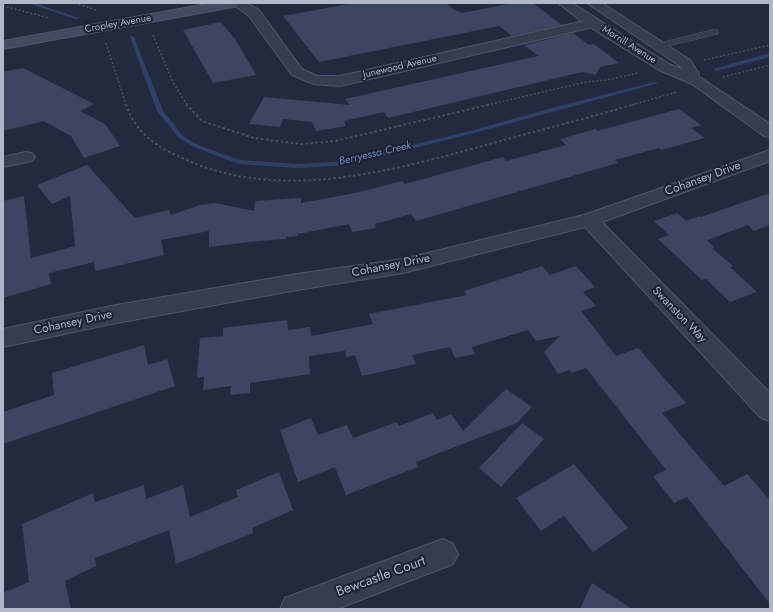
<!DOCTYPE html>
<html>
<head>
<meta charset="utf-8">
<style>
	body { margin:0 }
	#map { position:relative; width:773px; height:612px; overflow:hidden; background:#212a3f; font-family:Jost,sans-serif }
	canvas { display:block }
	.frame { position:absolute; inset:0; border:4px solid #b1b7ca; pointer-events:none }
</style>
</head>
<body>
<div id="map">
<canvas width="773" height="612"></canvas>
<div class="frame"></div>
</div>
<script>
const g = document.querySelector('canvas').getContext('2d');
g.lineJoin = 'round';
function fillPath(path, color) {
  g.fillStyle = color;
  g.fill(path, 'evenodd');
}
function trace(path, color, width, dash) {
  g.strokeStyle = color;
  g.lineWidth = width;
  g.lineCap = dash ? 'butt' : 'round';
  g.setLineDash(dash || []);
  g.stroke(path);
}
function label(font, color, halo, rows, align = 'center') {
  g.font = font + ' Jost,sans-serif';
  g.lineWidth = 4;
  g.setLineDash([]);
  g.textBaseline = 'middle';
  g.strokeStyle = halo;
  g.fillStyle = color;
  for (const [text, x, y, turn = 0] of rows) {
    g.save();
    g.translate(x, y);
    g.rotate((+turn || 0) * Math.PI / 180);
    g.textAlign = isNaN(turn) ? turn : align;
    if (halo) g.strokeText(text, 0, 0);
    g.fillText(text, 0, 0);
    g.restore();
  }
}
const stream = new Path2D(`
	M28 3H35L79 18 75 19Z
	M130 36 134 37 163 111 183 136 198 145 240 160 299 164 346 161 470 131 552 108 654 82 659 83 474 133 346 165 299 168 239 164 194 147 179 138 157 111 130 37Z
	M770 53V57L716 71 713 69Z`);
const building = new Path2D(`
	M354 3H446L453 9 462 13 513 3H533L562 25 512 36 499 26 319 62 283 16Z
	M221 22 235 39 256 75 213 83 183 30Z
	M573 33 589 45 594 44 619 63 600 67 596 75 582 72 388 118 384 112 344 121 346 126 316 131 312 122 283 119 280 127 249 124 264 97 350 105 345 99 538 56 524 45Z
	M23 68 94 104 80 111 105 124 120 146 84 158 71 136 44 121 3 131V72Z
	M679 109 701 125 691 128 705 138 661 150 659 148 615 160 618 163 416 221 411 214 375 224 376 228 352 232 349 224 298 234V236L286 237V239L258 241 209 247V231L161 240 164 255 95 271 94 262 49 273 51 284 3 298V201L24 196 31 258 75 246 70 196 52 204 37 185 87 165 135 218 169 210 171 215 200 205 215 203 254 211 255 201 301 198V203L355 193 402 181 405 184 503 157 506 161 566 145 560 139 596 129 597 131Z
	M770 193V225L754 231 748 225 707 240 714 247 712 248 733 266 730 267 757 292 730 302 706 279 702 280 658 239 669 235 654 221 677 213 686 221 700 216 701 217Z
	M542 266 550 275 576 266 595 287 583 292 596 306 581 311 616 356 638 348 686 403 662 413 724 486 747 474 770 500V604L687 497 674 503 653 476 666 470 586 368 571 373 569 370 558 374 544 352 560 336 536 341 528 330 472 347 475 354 455 358 450 347 412 355 416 364 362 376 355 355 346 357 345 351 309 356 310 374 250 383V393L230 395 231 386 203 390 204 376 197 378 200 338 223 336V328L287 320 288 330 310 327 311 336 373 324 369 314 467 295 464 291Z
	M144 345 148 365 167 359 175 386 3 444V412L54 395 52 373Z
	M506 389 532 407 517 423 416 462 418 467 346 495 335 467 298 482 280 430 311 418 318 435 347 425 353 438 397 422 399 426 433 413 437 420 451 414 463 431Z
	M522 423 544 439 501 487 479 468Z
	M574 464 628 528 593 552 564 516 541 531 516 498Z
	M279 472 293 510 252 528 253 533 176 564 169 530 95 558 96 566 65 581 71 609H3V593L29 582 22 524 93 493 95 502 144 485 146 499 183 485 190 517 238 497 236 490Z
	M592 583 632 609H580Z`);
const pathFar1 = new Path2D(`
	M75 3 96 10
	M3 6 49 18
	M153 35 173 82 187 105
	M106 43 126 105
	M704 60 770 45
	M723 77 770 65
	M487 105 586 82 607 80 638 73
	M632 105 677 92`);
const path = new Path2D(`
	M126 104C134 131 155 146 180 157 281 206 402 168 504 140 548 128 592 117 635 104
	M186 104 202 121 254 138 301 144 335 141 492 104`);
const service = new Path2D(`
	M712 30H718L719 32 718 34 660 48 656 46 657 44Z`);
const minor = new Path2D(`
	M231 3H246L259 10 302 69 317 76H340L593 19 598 20 600 23 598 26 593 27 340 86 314 84 292 75 249 16Z
	M770 150V161L602 222 770 393V421L761 418 585 227 403 273 297 290 111 324 3 347V329L111 306 297 274 403 259 584 215Z
	M26 152 32 153 35 157 32 161 3 167V157Z
	M443 539 453 544 458 554 453 564 337 609H280L285 598Z`);
const tertiary = new Path2D(`
	M558 3H572L669 64 682 69 680 66 587 3H602L690 60 699 74 698 76 770 124V137L764 136 692 84 659 70 588 26Z`);
const secondary = new Path2D(`
	M212 3H239L237 6 233 7 3 49V41Z`);
const farStreetnames = [
	["Cropley Avenue",118,24,-10],
	["Morrill Avenue",629,45,32],
	["Junewood Avenue",400,67,-13]
];
const farWaternames = [
	["Berryessa Creek",375,154,-13]
];
const streetNames = [
	["Cohansey Drive",703,179,-20],
	["Cohansey Drive",391,266,-11],
	["Swanston Way",679,315,46],
	["Cohansey Drive",73,323,-12]
];
const nearStreetnames = [
	["Bewcastle Court",381,577,-20]
];
fillPath(stream, '#314066');
fillPath(building, '#3c4660');
trace(service, '#50576a', 1);
trace(minor, '#50576a', 2);
trace(tertiary, '#50576a', 2);
trace(secondary, '#50576a', 2);
trace(pathFar1, '#41565d', 1.5, [2, 2]);
trace(path, '#41565d', 2, [2.5, 2.5]);
fillPath(service, '#353d4f');
fillPath(minor, '#353d4f');
fillPath(tertiary, '#353d4f');
fillPath(secondary, '#434b62');
label('10px', '#b1b7ca', '#1a2234', farStreetnames);
label('italic 11px', '#7589b5', '#1a2234', farWaternames);
label('12px', '#b1b7ca', '#1a2234', streetNames);
label('14px', '#b1b7ca', '#1a2234', nearStreetnames);
</script>
</body>
</html>
